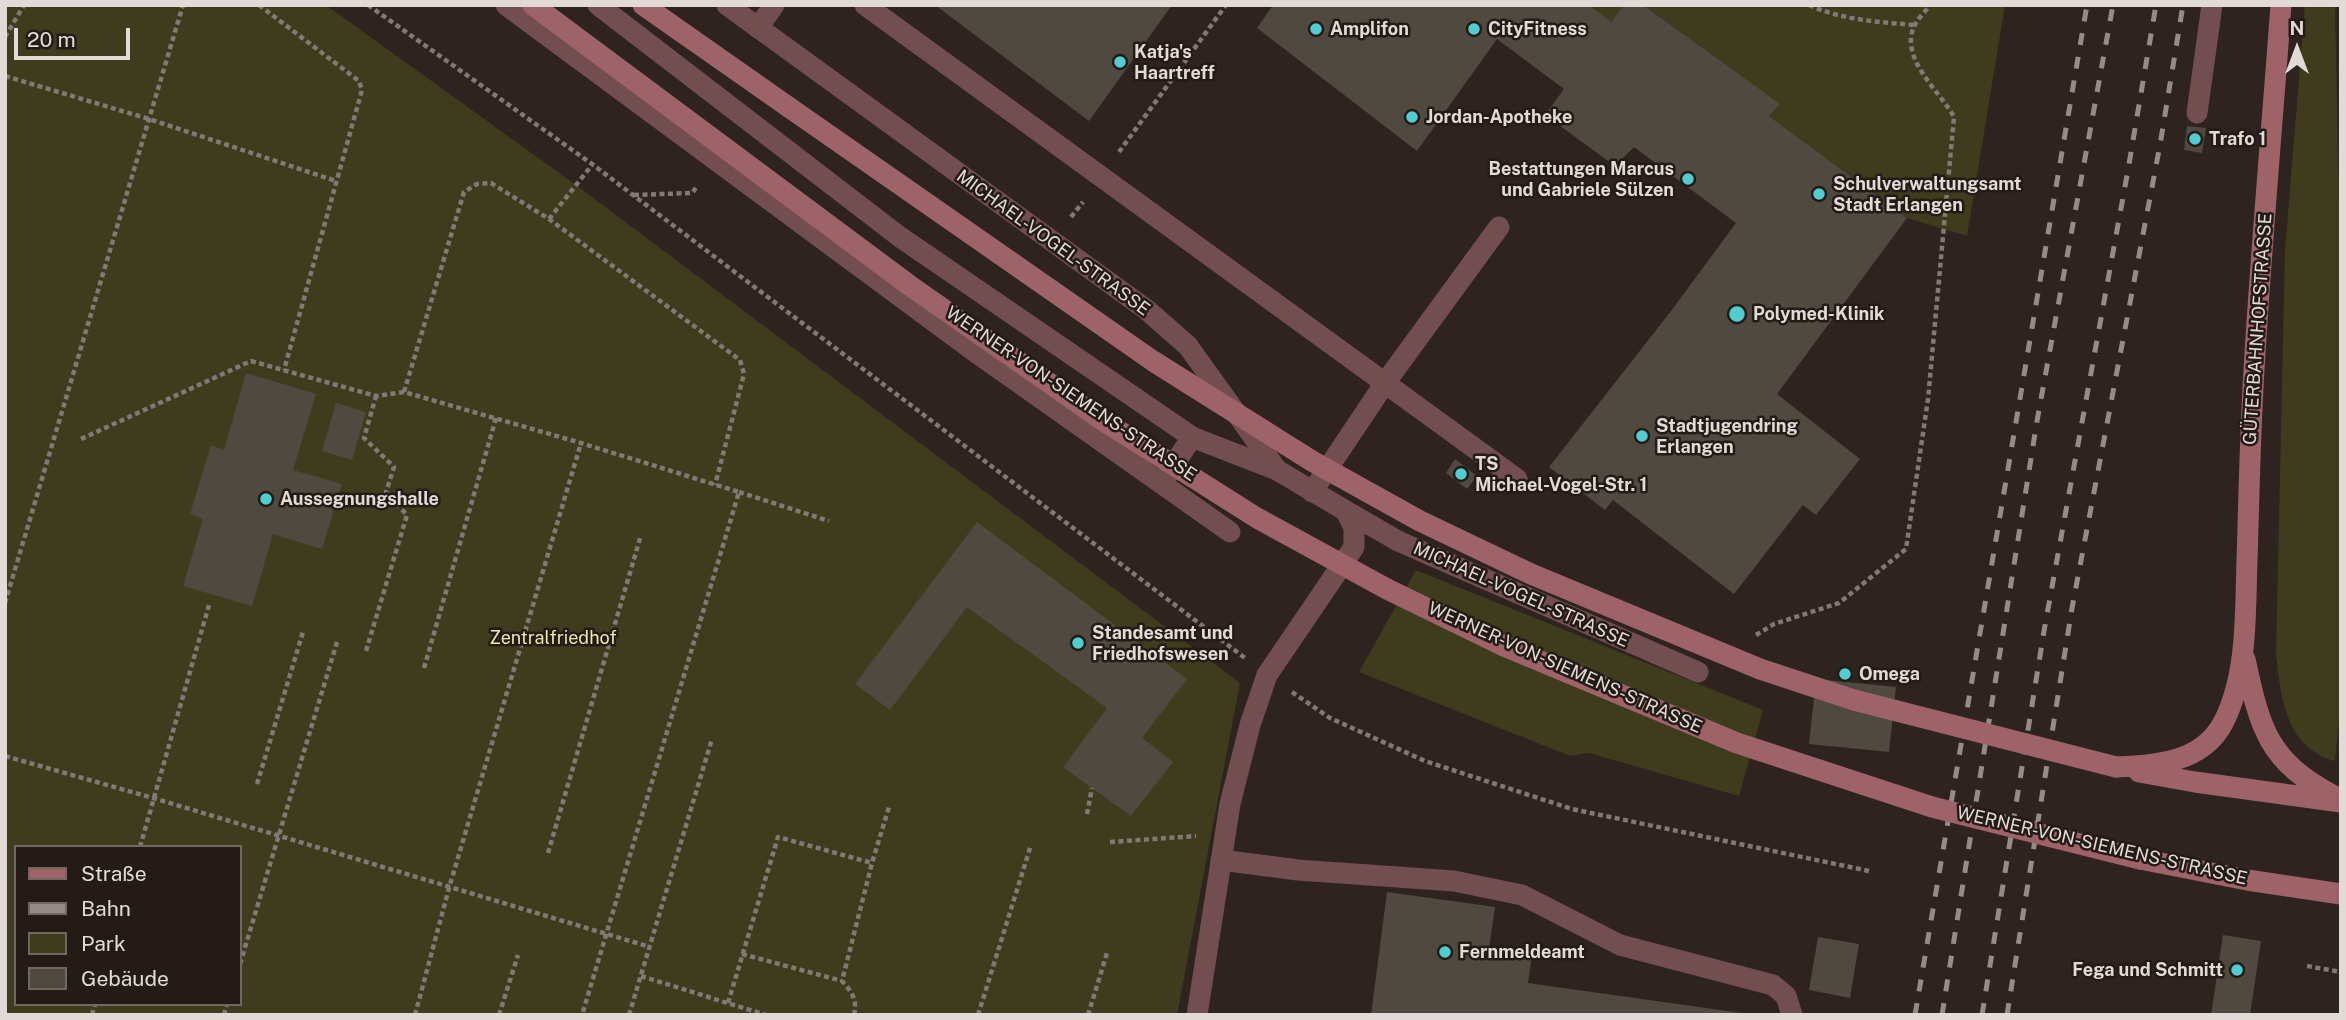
<!DOCTYPE html>
<html>
<head>
<meta charset="utf-8">
<style>
	body { margin:0 }
	#map { position:relative; width:2346px; height:1020px; overflow:hidden; background:#2e231f; font-family:"Public Sans",sans-serif }
	canvas { display:block }
	.frame { position:absolute; inset:0; border:7px solid #e1dad7; pointer-events:none }
	.legend { position:absolute; left:14px; top:845px; width:228px; height:161px; box-sizing:border-box; background:#241a16; border:2px solid #706763; margin:0; padding:9px 12px; list-style:none; font-size:21px; color:#e1dad7 }
	.legend li { display:flex; align-items:center; gap:14px; height:35px }
	.legend b { width:35px; border:2px solid #706763 }
	.north { position:absolute; left:2262px; top:14px; width:70px; height:70px; -webkit-text-stroke:5px #241a16; paint-order:stroke; rotate:0deg; font-size:19px; font-weight:700; line-height:28px; text-align:center; color:#e1dad7 }
	.north::after { content:''; display:block; margin:auto; width:24px; height:32px; background:#e1dad7; clip-path:polygon(50% 0,100% 100%,50% 72%,0 100%) }
	.scale { position:absolute; left:14px; top:28px; width:116px; height:32px; box-sizing:border-box; border:4px solid #e1dad7; border-top:0; padding-left:9px; font-size:21px; line-height:24px; white-space:nowrap; color:#e1dad7; -webkit-text-stroke:5px #241a16; paint-order:stroke }
</style>
</head>
<body>
<div id="map">
<canvas width="2346" height="1020"></canvas>
<div class="frame"></div>
<ul class="legend">
<li><b style="height:9px;background:#9d6368"></b>Straße</li>
<li><b style="height:9px;background:#958c89"></b>Bahn</li>
<li><b style="height:19px;background:#3e3c1c"></b>Park</li>
<li><b style="height:19px;background:#504940"></b>Gebäude</li>
</ul>
<div class="north">N</div>
<div class="scale">20 m</div>
</div>
<script>
const g = document.querySelector('canvas').getContext('2d');
g.lineJoin = 'round';
function fillPath(path, color) {
  g.fillStyle = color;
  g.fill(path, 'evenodd');
}
function trace(path, color, width, dash) {
  g.strokeStyle = color;
  g.lineWidth = width;
  g.lineCap = dash ? 'butt' : 'round';
  g.setLineDash(dash || []);
  g.stroke(path);
}
function label(font, color, halo, rows, align = 'center') {
  g.font = font + ' "Public Sans",sans-serif';
  g.lineWidth = 5;
  g.setLineDash([]);
  g.textBaseline = 'middle';
  g.strokeStyle = halo;
  g.fillStyle = color;
  for (const [text, x, y, turn = 0] of rows) {
    g.save();
    g.translate(x, y);
    g.rotate((+turn || 0) * Math.PI / 180);
    g.textAlign = isNaN(turn) ? turn : align;
    if (halo) g.strokeText(text, 0, 0);
    g.fillText(text, 0, 0);
    g.restore();
  }
}
const green = new Path2D(`
	M5 5H326L576 185 1240 683 1177 1015H5ZM16 847H240V1004H16Z
	M1589 5H1624L1611 22Z
	M1643 5H2005L1967 236 1907 218 1769 116 1779 104Z
	M2305 5H2335L2341 304V699L2335 761C2286 748 2281 698 2276 655L2285 250Z
	M1416 570 1763 710 1739 796 1589 753 1570 756 1359 672Z`);
const building = new Path2D(`
	M935 5H1172L1089 121Z
	M1273 5H1589L1611 22 1624 5H1643L1780 104 1769 116 1907 218 1777 394 1860 459 1816 515 1803 505 1734 594 1613 500 1605 510 1549 467 1671 311 1736 223 1634 147 1615 166 1545 115 1564 89 1497 39 1417 151 1257 28Z
	M2187 126 2206 128 2202 153 2184 150Z
	M246 373 316 394 293 470 342 484 322 549 273 534 252 606 183 586 203 519 190 514 211 445 224 450Z
	M336 403 366 412 352 460 322 451Z
	M1455 459 1477 476 1467 489 1446 473Z
	M977 522 1187 679 1142 738 1173 762 1131 816 1063 767 1107 708 967 607 890 710 855 684Z
	M1816 679 1896 687 1889 752 1809 744Z
	M1387 892 1495 907 1489 949 1532 955 1528 983 1756 1015H1371Z
	M2223 935 2261 941 2250 1015H2211Z
	M1818 937 1859 944 1850 998 1809 990Z`);
const path = new Path2D(`
	M259 5 359 81 362 90 284 370
	M368 5 592 164 1245 658
	M1809 5C1842 20 1878 22 1914 25
	M5 37 24 5
	M5 76 149 119 336 181
	M1119 152 1226 5
	M634 195 692 193 698 185
	M1071 217 1083 202
	M549 219 592 165
	M404 392 464 192 477 184 491 183 549 219 740 360 744 374 715 485
	M81 439 251 361 376 396 404 392 581 443 739 492 582 1015
	M739 492 829 521
	M5 603 183 5
	M1756 635 1774 624 1839 603 1906 549 1928 399 1954 117C1940 91 1896 56 1916 23 1919 17 1926 11 1930 5
	M366 651 407 515 386 492 394 467 364 438 376 396
	M424 668 496 418
	M1292 692 1330 718 1425 761 1572 809 1869 871
	M5 756 153 798 650 947
	M257 784 303 632
	M1087 814 1092 788
	M1110 842 1196 836
	M140 847 209 605
	M548 853 641 535
	M742 954 842 981
	M240 964 337 642
	M2307 966 2341 972
	M641 976 766 1015
	M728 1003 778 837 872 863
	M92 1015 95 1004
	M224 1015 227 1004
	M415 1015 449 888 581 443
	M499 1015 518 955
	M629 1015 712 739
	M854 1015C858 1000 851 991 842 981L872 863 889 807
	M978 1015 1031 845
	M1088 1015 1107 953`);
const lane = new Path2D(`
	M506 5 974 351 1230 532
	M598 5 900 237 1192 437
	M865 5 1517 479
	M758 28 774 5
	M2197 113 2212 5
	M1164 480 1192 437 1277 470
	M1312 492 1385 383 1499 227
	M1221 860 1298 870 1454 881 1522 895 1620 945 1773 985 1786 996 1792 1015`);
const street = new Path2D(`
	M727 5 1147 310 1188 346 1277 470 1346 511 1354 528V547L1267 675 1250 725 1230 804 1197 1015
	M1346 511 1398 541 1698 672`);
const secondary = new Path2D(`
	M643 5 790 108
	M2245 659C2260 729 2268 762 2336 797
	M2116 767C2156 765 2202 763 2223 723 2248 675 2245 614 2247 561 2249 498 2250 434 2254 370 2261 249 2272 127 2281 5
	M2139 772 2195 782 2341 802
	M2140 859 2247 880 2341 894`);
const rail = new Path2D(`
	M1915 1015 2087 5
	M1942 1015 2037 421 2113 5
	M1982 1015 2044 631 2128 170 2156 5
	M2007 1015 2072 608 2160 145 2183 5`);
const secondaryBridge = new Path2D(`
	M533 5 909 285 1102 420 1257 518 1387 589 1504 646 1737 743 1932 807 2140 859
	M790 108 1153 361 1312 461 1420 521 1531 574 1760 669 1854 700 2116 767`);
const markers = [
	[1316,29,7,"#51ccd1"],
	[1474,29,7,"#51ccd1"],
	[1120,62,7,"#51ccd1"],
	[1412,117,7,"#51ccd1"],
	[2195,139,7,"#51ccd1"],
	[1688,179,7,"#51ccd1"],
	[1819,194,7,"#51ccd1"],
	[1737,314,9,"#51ccd1"],
	[1642,436,7,"#51ccd1"],
	[1461,474,7,"#51ccd1"],
	[266,499,7,"#51ccd1"],
	[1078,643,7,"#51ccd1"],
	[1845,674,7,"#51ccd1"],
	[1445,952,7,"#51ccd1"],
	[2237,970,7,"#51ccd1"]
];
const poiNames = [
	["Amplifon",1330,29],
	["CityFitness",1488,29],
	["Katja's",1134,52],
	["Haartreff",1134,73],
	["Jordan-Apotheke",1426,117],
	["Trafo 1",2209,139],
	["Bestattungen Marcus",1674,169,"right"],
	["und Gabriele Sülzen",1674,190,"right"],
	["Schulverwaltungsamt",1833,184],
	["Stadt Erlangen",1833,205],
	["Polymed-Klinik",1753,314],
	["Stadtjugendring",1656,426],
	["Erlangen",1656,447],
	["TS",1475,464],
	["Michael-Vogel-Str. 1",1475,485],
	["Aussegnungshalle",280,499],
	["Standesamt und",1092,633],
	["Friedhofswesen",1092,654],
	["Omega",1859,674],
	["Fernmeldeamt",1459,952],
	["Fega und Schmitt",2223,970,"right"]
];
const streetNames = [
	["MICHAEL-VOGEL-STRASSE",1053,243,36],
	["GÜTERBAHNHOFSTRASSE",2258,329,-86],
	["WERNER-VON-SIEMENS-STRASSE",1071,394,34],
	["MICHAEL-VOGEL-STRASSE",1521,595,24],
	["WERNER-VON-SIEMENS-STRASSE",1565,668,24],
	["WERNER-VON-SIEMENS-STRASSE",2102,846,13]
];
const parkNames = [
	["Zentralfriedhof",553,638]
];
fillPath(green, '#3e3c1c');
fillPath(building, '#504940');
trace(path, '#827875', 4.5, [5, 3.5]);
trace(lane, '#724e51', 21);
trace(street, '#724e51', 21);
trace(secondary, '#9d6368', 21);
trace(rail, '#958c89', 5, [12, 12]);
trace(secondaryBridge, '#9d6368', 21);
for (const [x, y, r, color] of markers) {
  const dot = new Path2D();
  dot.arc(x, y, r, 0, 2 * Math.PI);
  g.fillStyle = color;
  g.fill(dot);
  trace(dot, '#241a16', 2.5);
}
label('bold 18px', '#e1dad7', '#241a16', poiNames, 'left');
label('18px', '#e1dad7', '#241a16', streetNames);
label('18px', '#eae7a9', '#241a16', parkNames);
</script>
</body>
</html>
